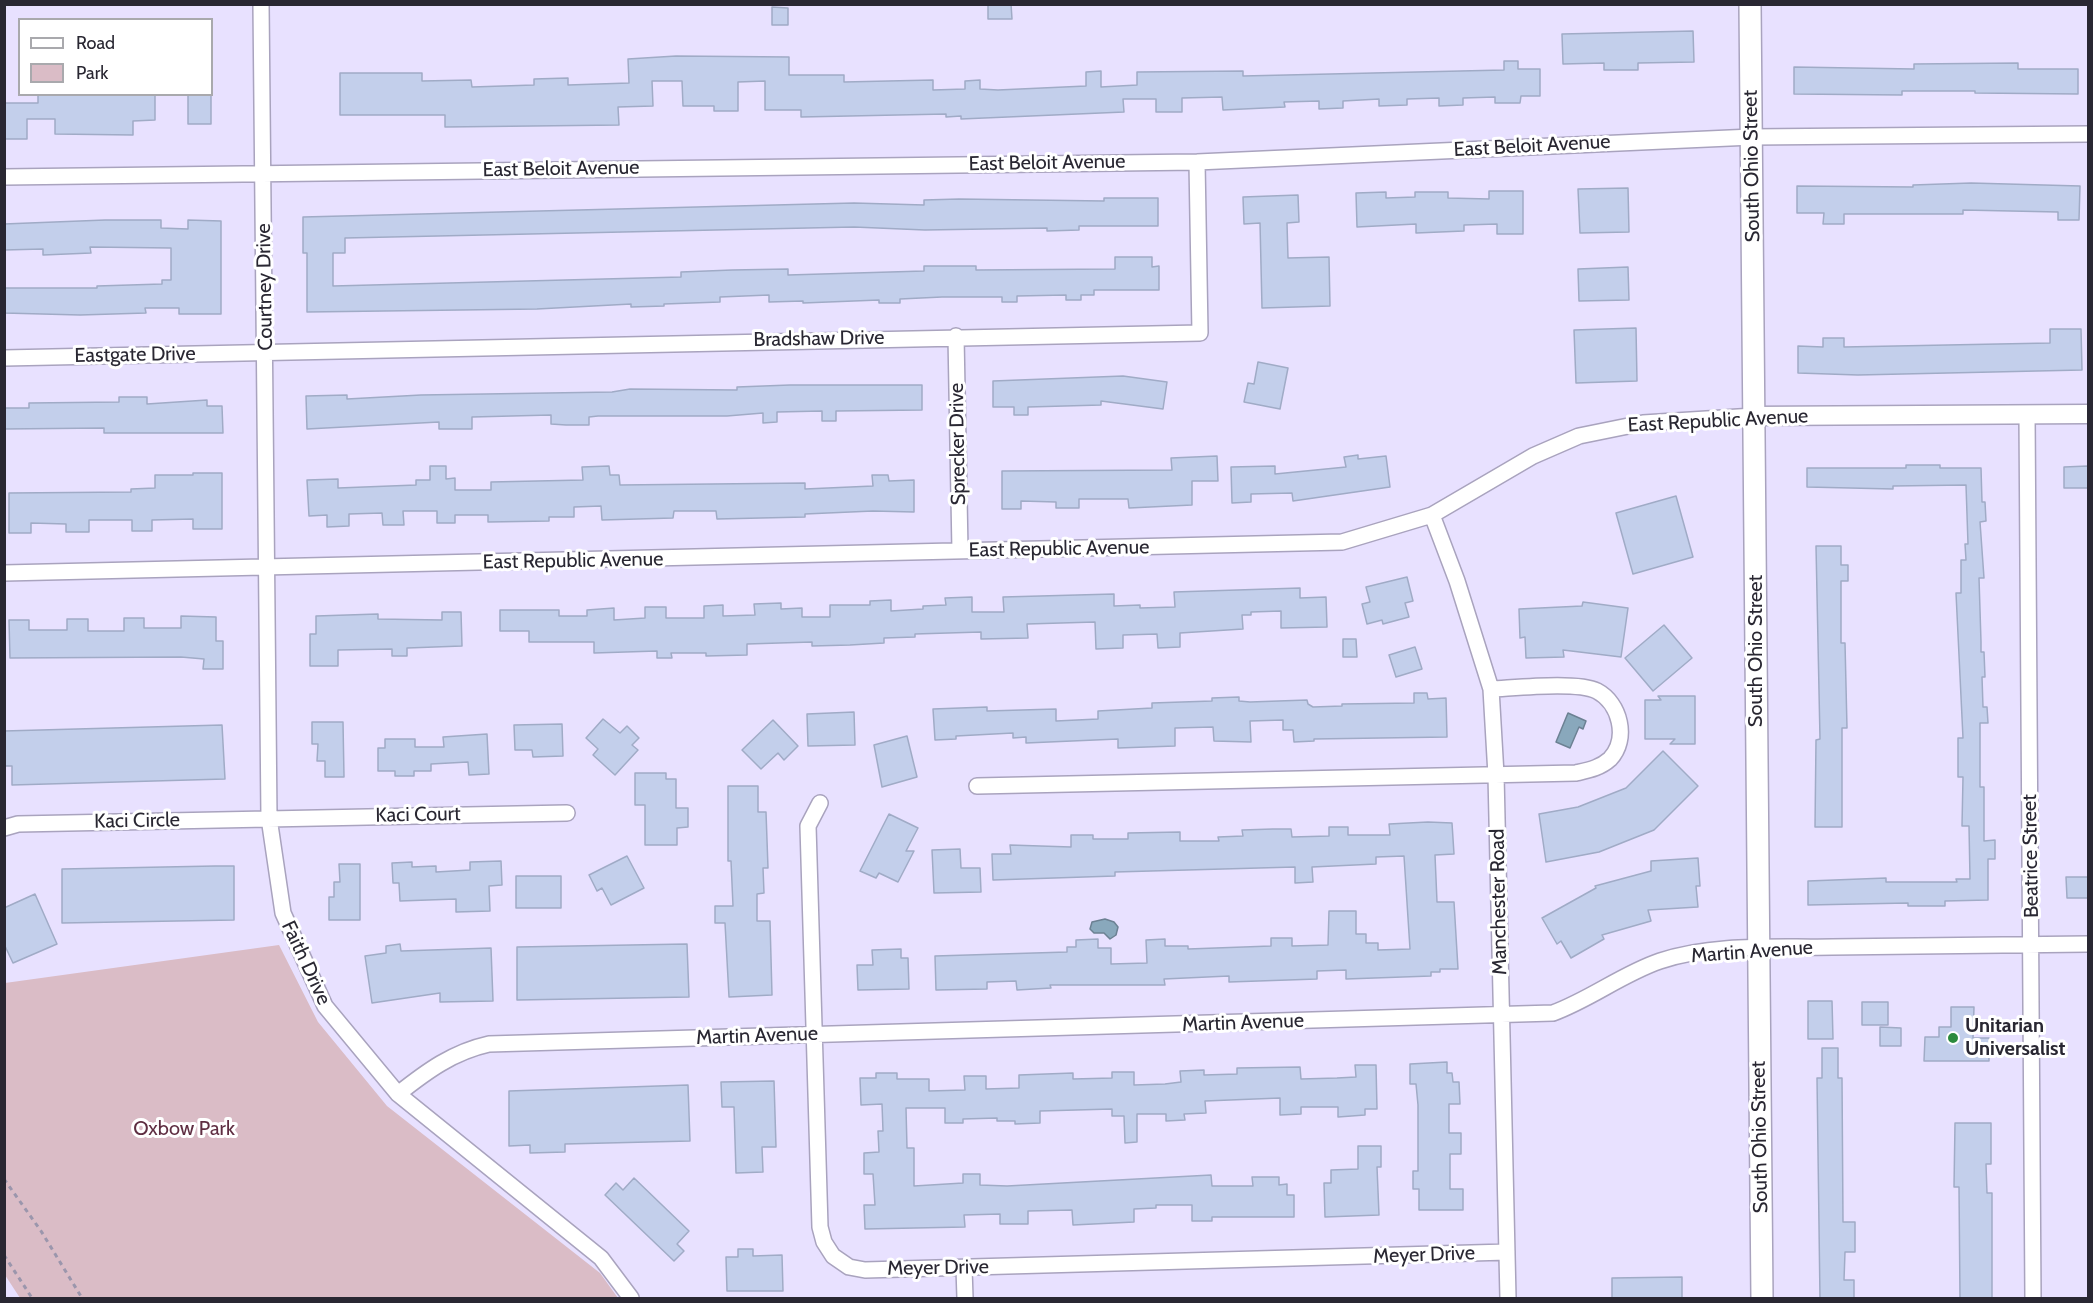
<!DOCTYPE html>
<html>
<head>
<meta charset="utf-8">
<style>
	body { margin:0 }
	#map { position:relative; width:2093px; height:1303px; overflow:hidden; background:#e8e1ff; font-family:Cabin,sans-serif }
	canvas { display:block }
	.frame { position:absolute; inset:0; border:6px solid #292732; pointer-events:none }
	.legend { position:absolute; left:18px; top:18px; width:195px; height:78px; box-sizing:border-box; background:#fff; border:2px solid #a9a9ad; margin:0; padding:8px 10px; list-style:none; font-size:18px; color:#292732 }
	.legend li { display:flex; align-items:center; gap:12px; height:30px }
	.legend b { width:30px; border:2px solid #a9a9ad }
</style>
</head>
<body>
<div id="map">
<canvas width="2093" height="1303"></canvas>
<div class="frame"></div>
<ul class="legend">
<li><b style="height:8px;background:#fff"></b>Road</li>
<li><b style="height:16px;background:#dabcc6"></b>Park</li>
</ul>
</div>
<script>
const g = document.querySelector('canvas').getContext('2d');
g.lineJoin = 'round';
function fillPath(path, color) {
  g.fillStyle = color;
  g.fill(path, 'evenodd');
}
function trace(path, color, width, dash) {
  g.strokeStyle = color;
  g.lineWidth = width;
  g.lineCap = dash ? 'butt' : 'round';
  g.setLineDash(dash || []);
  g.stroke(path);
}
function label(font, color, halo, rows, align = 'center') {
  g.font = font + ' Cabin,sans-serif';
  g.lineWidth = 6;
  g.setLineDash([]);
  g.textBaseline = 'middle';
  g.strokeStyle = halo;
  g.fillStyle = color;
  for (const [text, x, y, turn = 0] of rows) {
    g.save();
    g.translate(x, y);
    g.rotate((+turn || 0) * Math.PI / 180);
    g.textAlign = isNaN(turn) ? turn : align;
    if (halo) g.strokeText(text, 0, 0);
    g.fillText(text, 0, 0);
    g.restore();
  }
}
const green = new Path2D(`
	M279 945 318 1022 387 1106 600 1273 618 1298H20L5 1275V983Z`);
const water = new Path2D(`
	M1568 713 1586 721 1583 729 1579 727 1570 748 1556 742Z
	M1105 919 1114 922 1118 927 1116 935 1110 939 1104 933H1094L1090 929 1092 922Z`);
const building = new Path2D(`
	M988 4H1011L1012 19H988Z
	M772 7 788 8V25H772Z
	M1693 31 1694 62 1638 63V70H1604V63L1563 64 1562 34Z
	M676 56 789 57V75H844V82L933 80V90L965 89V81L980 80V89L998 90 1086 86V72L1101 71V87L1137 85V72L1243 71V76L1504 70V61H1518V69H1540V96H1521L1520 103H1495V97L1463 98V105L1439 106V98L1407 99V105L1379 106V99L1343 101V108L1319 109V101L1284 102 1285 107 1223 110 1222 97 1182 98V112H1156V99H1123L1124 112 961 119V116L946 117V114L801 117V110H765V81L738 82V111H714V106H683L682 81H652L653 106 618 107 619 125 445 127V115H340V73H422V81L471 80 472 87 534 85V79L568 78V85L629 83 628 59Z
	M2018 63V69H2078V94L1975 93V91H1902V95L1794 94V67L1914 69V64Z
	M155 94V120L133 121V135L55 134V119H27V139H4V103H38V95Z
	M188 94H211V124H188Z
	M1971 183 2080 186 2079 220H2058V212L1963 210V214H1844V224H1823L1824 213H1797V186L1913 187V185Z
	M1628 188 1629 232 1580 233 1578 189Z
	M1489 191H1523V234H1497V224L1464 225V231L1416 233V224L1357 227 1356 193 1386 192V198L1415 197V192H1448V198L1489 199Z
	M1298 195 1299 222 1287 223 1288 258 1329 257 1330 306 1262 308 1260 223 1244 224 1243 197Z
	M1104 198H1158V226H1079V230L1047 231V228L925 230 854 227 345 238V253H333V286L681 277V272L732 270 788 269V275L924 271V266H976V270L1115 269V257H1152V267L1159 266V290H1094V295H1081V300H1066V295L1017 296V302H1002V297H942L900 299V303H879V300L803 303V301L769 302V295L720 297V302L664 304V306L631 307V304L537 309 307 312V253H303V217L854 203 924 205V200L959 199 1104 201Z
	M105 220H161V228L188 229V220L221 221V314H179V308H145L146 313 80 315 4 313V288H97V286L162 284V280H171V248L90 247 91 253 43 255V249L4 250V224Z
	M1628 267 1629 300 1579 301 1578 269Z
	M1636 328 1637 381 1576 383 1574 330Z
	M2050 329H2081L2082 370 1858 375 1798 373V346L1823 347V338H1844V347L2050 343Z
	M1258 362 1288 368 1280 409 1244 402 1248 383 1254 384Z
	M1123 376 1167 382 1163 409 1101 401V405L1028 407V415H1014V407H993V381Z
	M790 385H922V410L836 411V421H822V411L777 412V422L763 423V413L727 416H598L589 417V425H566L551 424V415L472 417V429H439V422L307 429 306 396 347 395V399L421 395 612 392 630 389 737 390V387Z
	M119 397H147V404L207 400V406H222L223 433H104V428L4 429V408H29V403L119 402Z
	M1358 455V459L1386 456 1390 487 1293 501 1292 493 1251 494V502L1232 503 1231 467 1275 466V474L1346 467 1344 457Z
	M1217 456 1218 481H1192V505L1129 508 1128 499H1079V508H1056V502L1021 501V509H1002V471L1172 470 1171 458Z
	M1906 465H1940V468H1981L1982 502H1985L1986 521 1980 522 1984 578H1979L1981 642V652H1984L1985 677H1982L1983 707H1987L1988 723H1980V787H1984V841L1995 840V859H1988V900L1945 901V906H1908V903L1808 905V881L1886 878V882H1957L1956 879H1970L1969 826H1962L1963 777H1958V738H1963L1956 593H1961V560H1966L1965 544H1968L1966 485 1893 486V489L1807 487V468H1906Z
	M430 466H446V479L455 478V490H491V482L583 480 582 467 609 466 610 475H619L620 485 805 483V489L873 486 872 475H888L889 481 914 480V512L873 511 805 514V517L717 519 716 511H674L673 518 602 520 601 506 574 507V517H549V521L488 522V515H455V523H437V511H403L404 525H383L382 513 349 514V526L327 527V515L309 516 307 480 338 479V488L416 485V480H430Z
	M2088 466V488H2064V467Z
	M193 473H222V529H193V519L152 520V531H132V520H89V532H66V524L31 523V533H9V493L131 492V489L155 488V475H193Z
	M1676 496 1693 557 1633 574 1616 513Z
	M1816 546H1841V565H1848V581H1841V643H1845L1847 728H1842V827H1815L1816 740 1820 739Z
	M1407 577 1413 601 1405 603 1409 617 1383 624 1382 620 1367 624 1362 604 1370 602 1366 587Z
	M1300 588V598L1326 597 1327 627 1281 628V611L1251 612V615H1242L1243 629 1180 633V647L1158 648 1157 634 1123 635V648L1096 649 1095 622 1027 624 1028 638 981 639V632L915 634V637L884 638V643L850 645 812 646V642L747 644V655L706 656V653H671L672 658H657V651L594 653V642H529V631H500V610H559V616H587V610L614 608V620L645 618V607H666V618H704V606L723 605V616L755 615 754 604 781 603V609L802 608V617H830V605H870V601L891 600V611L923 609V606L946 605 945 598 972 597V612H1004L1003 597 1114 594V606L1140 605V608L1175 607 1174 592Z
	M1583 602 1628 608 1621 657 1563 650 1564 657 1526 658 1525 637 1520 638 1519 609 1582 606Z
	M442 612H461L462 646 407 648V656H392V649L338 650V666H310V634H316V616L378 614V619L442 620Z
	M181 616 216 617V641H223V669H203L204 659 181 657 10 658 9 620H29V630H67V619H88V631H124V618H144V628H181Z
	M1664 625 1692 658 1653 691 1625 658Z
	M1343 639H1356L1357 657H1343Z
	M1415 647 1422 669 1396 677 1389 655Z
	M1414 693H1427L1428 699 1446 698 1447 737 1314 739V741L1294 742 1293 730H1283V720L1250 721 1251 742 1214 741 1213 727 1175 728V746L1118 748V739L1026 743V737L1013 738V733L956 736V739L935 740 933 709 987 707V711L1056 709V721L1098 719V711L1152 708V703L1212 701V698L1239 697V701L1250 702 1307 700 1308 704 1313 707 1342 706V704L1414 703Z
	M1658 696H1695V744H1670L1675 739H1645V700H1661Z
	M854 712 855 745 808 746 807 714Z
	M603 719 620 733 627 726 639 738 632 745 638 750 615 775 593 755 598 749 586 738Z
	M773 720 798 746 784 760 778 753 761 769 742 750Z
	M312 722H343L344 777H325V761H317L318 744H312Z
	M562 724 563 756 533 757 532 750H515L514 725Z
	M222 725 225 779 12 785V766H4V731Z
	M487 734 489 774 469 775 468 762 431 764V771H414V776H395V771H378V748H385V739H415V747H444L443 737Z
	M907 736 917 777 882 787 874 745Z
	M1663 751 1698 786 1654 830 1599 852 1546 862 1539 814 1578 807 1626 788Z
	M635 773H666V779H676V808H688V827L677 828V845H645V805H635Z
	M728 786H758V812H766L768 868H763L764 893 757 894V921H770L772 995 729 997 725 923H715V906H733L731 861H728Z
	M889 814 918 828 906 851H914L898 882 879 873 876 878 860 871Z
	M1428 822 1452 823 1454 854 1435 855 1437 902H1454L1458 969H1440V972H1431V976L1346 979V970L1317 971V979L1229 982V976L1164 979 1165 985H1050L1051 988 1017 990 1016 981 987 982V989L936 990 935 956 1067 952V947H1076V940L1098 939V948H1111V964L1147 963 1146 940 1165 939V946H1188V949L1271 946V938H1292V946L1328 945 1329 911H1356V934H1366V943H1378V950L1410 949 1404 856 1376 857V864L1312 867 1313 882 1295 883V867L1115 872V876L993 880 992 854H1011L1010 845 1071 847V835H1093V839H1128V833L1180 832V841H1219L1218 837 1243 836 1242 830 1273 829H1291L1292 837 1329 836V827H1348V835H1390L1389 824Z
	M960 849 961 868H980L981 892 934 893 932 850Z
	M627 856 644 888 611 905 602 888 597 891 589 875Z
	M1698 858 1700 886H1696L1698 907 1648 910 1651 921 1602 935 1604 939 1571 958 1561 941 1557 944 1542 918 1596 888 1595 886 1651 871V861Z
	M501 861 502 885 489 886 490 911 456 912V899L400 901 399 883H393L392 863 412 862V867L436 866V872L470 870V862Z
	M339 864H360V920H329V897H334V882H340Z
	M215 866H234V920L62 923V869Z
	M516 876H561V908H516Z
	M2066 877H2088V898H2067Z
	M35 894 57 944 13 963 4 944V908Z
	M400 944 401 951 491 948 493 1001 440 1002V993L372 1003 365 956 386 953V946Z
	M687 944 689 997 517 1000V947Z
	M901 949V958H908L909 989 858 990 857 965H873L872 950Z
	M1808 1001H1832L1833 1039H1808Z
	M1862 1002H1888V1025H1862Z
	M1951 1007H1974L1973 1038H1989V1061H1924L1925 1037H1939V1027H1951Z
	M1880 1027 1901 1028V1046H1880Z
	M1822 1048H1838V1078H1842L1843 1222H1855V1252H1845L1844 1280H1854V1299H1820L1817 1078H1822Z
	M1447 1062V1073H1452L1453 1082H1459L1460 1104H1449V1133H1461V1154H1450V1189H1463V1210H1419V1189H1413V1171H1418V1105L1416 1084H1410V1064Z
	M1355 1065H1376L1377 1109H1365V1115L1338 1117V1107H1301V1114L1280 1115V1098L1205 1101 1206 1113 1184 1114 1185 1120 1166 1121V1114H1137V1142L1125 1143 1124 1116H1112V1109L1040 1111V1123L1015 1124V1121H997V1118L963 1119V1123H945V1108H906L907 1148H914V1186L963 1183V1174H980V1185L1007 1186 1211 1175 1212 1186H1253L1252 1177H1279V1185L1287 1184V1195H1294V1217H1212V1221H1192V1205H1156V1208L1134 1209V1222L1073 1225 1072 1210 1028 1211V1224H1000V1214L964 1215 965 1227 865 1229 864 1205H875L873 1174H864V1153L879 1152 878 1131H883L882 1104 861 1105 860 1078H876V1073H897V1079H929V1091L965 1090 964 1076H986V1089L1019 1088V1075L1073 1073V1079L1112 1078V1072H1134V1085L1165 1084 1181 1082 1180 1071 1204 1070V1075L1237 1074V1068L1300 1067 1301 1079 1337 1078 1356 1077Z
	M774 1081 776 1147H762L763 1172 736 1173 734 1107H722L721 1082Z
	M688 1085 690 1141 565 1144V1152L530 1153V1145L509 1146V1091Z
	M1955 1123H1991V1164H1986L1987 1193H1992V1299H1960L1959 1187H1954Z
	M1358 1146H1381V1167H1377L1379 1215 1325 1217 1324 1183H1331V1170L1358 1169Z
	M634 1178 689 1231 677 1244 684 1251 674 1261 605 1195 616 1183 623 1190Z
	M738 1249H753V1256L782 1255 783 1291H727L726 1257H738Z
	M1682 1277V1299H1612V1278Z`);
const path = new Path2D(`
	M4 1179 41 1231 82 1298
	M4 1255 32 1298`);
const minor = new Path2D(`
	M261 4 269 818 283 913 325 1006 398 1094 601 1258 631 1298
	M4 177 1197 162 1752 137 2088 134
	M956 336 960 551
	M4 358 1200 333 1197 162
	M2027 414 2033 1298
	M1432 515 1457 581 1491 689 1496 775 1508 1298
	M4 573 1342 542 1432 515 1533 456 1579 436 1643 423 1754 416
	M977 786 1576 773C1589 770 1600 768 1610 759 1629 739 1620 703 1597 691 1578 681 1514 688 1491 689
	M820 803 808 826 820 1227 824 1242 833 1256 849 1267 865 1270 1507 1252
	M4 828 18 824 567 813
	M398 1094C427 1071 453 1052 489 1044L1553 1013C1591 999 1622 974 1660 961 1714 943 1776 948 1832 947 1918 946 2003 945 2088 944
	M964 1268 965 1298`);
const tertiary = new Path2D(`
	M1754 416 2088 414`);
const secondary = new Path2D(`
	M1750 4 1762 1298`);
const markers = [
	[1953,1038,6,"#2b8a3c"]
];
const streetNames = [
	["East Beloit Avenue",1532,146,-3],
	["East Beloit Avenue",1047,163,-1],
	["South Ohio Street",1752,166,-91],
	["East Beloit Avenue",561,169,-1],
	["Courtney Drive",265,287,-91],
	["Bradshaw Drive",819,339,-1],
	["Eastgate Drive",135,355,-1],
	["East Republic Avenue",1718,421,-3],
	["Sprecker Drive",958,444,-91],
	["East Republic Avenue",1059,549,-1],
	["East Republic Avenue",573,561,-1],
	["South Ohio Street",1756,651,-90],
	["Kaci Court",418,815,-1],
	["Kaci Circle",137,821,-1],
	["Beatrice Street",2031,856,-91],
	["Manchester Road",1499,902,-91],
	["Martin Avenue",1752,952,-4],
	["Faith Drive",306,963,65],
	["Martin Avenue",1243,1023,-2],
	["Martin Avenue",757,1036,-2],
	["South Ohio Street",1760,1137,-91],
	["Meyer Drive",1424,1255,-2],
	["Meyer Drive",938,1268,-1]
];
const poiNames = [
	["Unitarian",1965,1026],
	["Universalist",1965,1049]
];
const parkNames = [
	["Oxbow Park",184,1129]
];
fillPath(green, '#dabcc6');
fillPath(water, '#89a8bc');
trace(water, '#6c8193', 1.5);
fillPath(building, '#c3cfeb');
trace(building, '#a0abc6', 1.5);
trace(minor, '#a9a3be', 18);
trace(tertiary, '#a9a3be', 21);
trace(secondary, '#a9a3be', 24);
trace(path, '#9b96ac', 3, [4.5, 4.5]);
trace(minor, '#fff', 15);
trace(tertiary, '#fff', 18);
trace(secondary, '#fff', 21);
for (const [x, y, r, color] of markers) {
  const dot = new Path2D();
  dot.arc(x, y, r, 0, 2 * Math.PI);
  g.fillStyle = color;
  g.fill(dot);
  trace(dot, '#fff', 2);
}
label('20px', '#292732', '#fff', streetNames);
label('bold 20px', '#292732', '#fff', poiNames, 'left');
label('20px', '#5f2e42', '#fff', parkNames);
</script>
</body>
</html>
